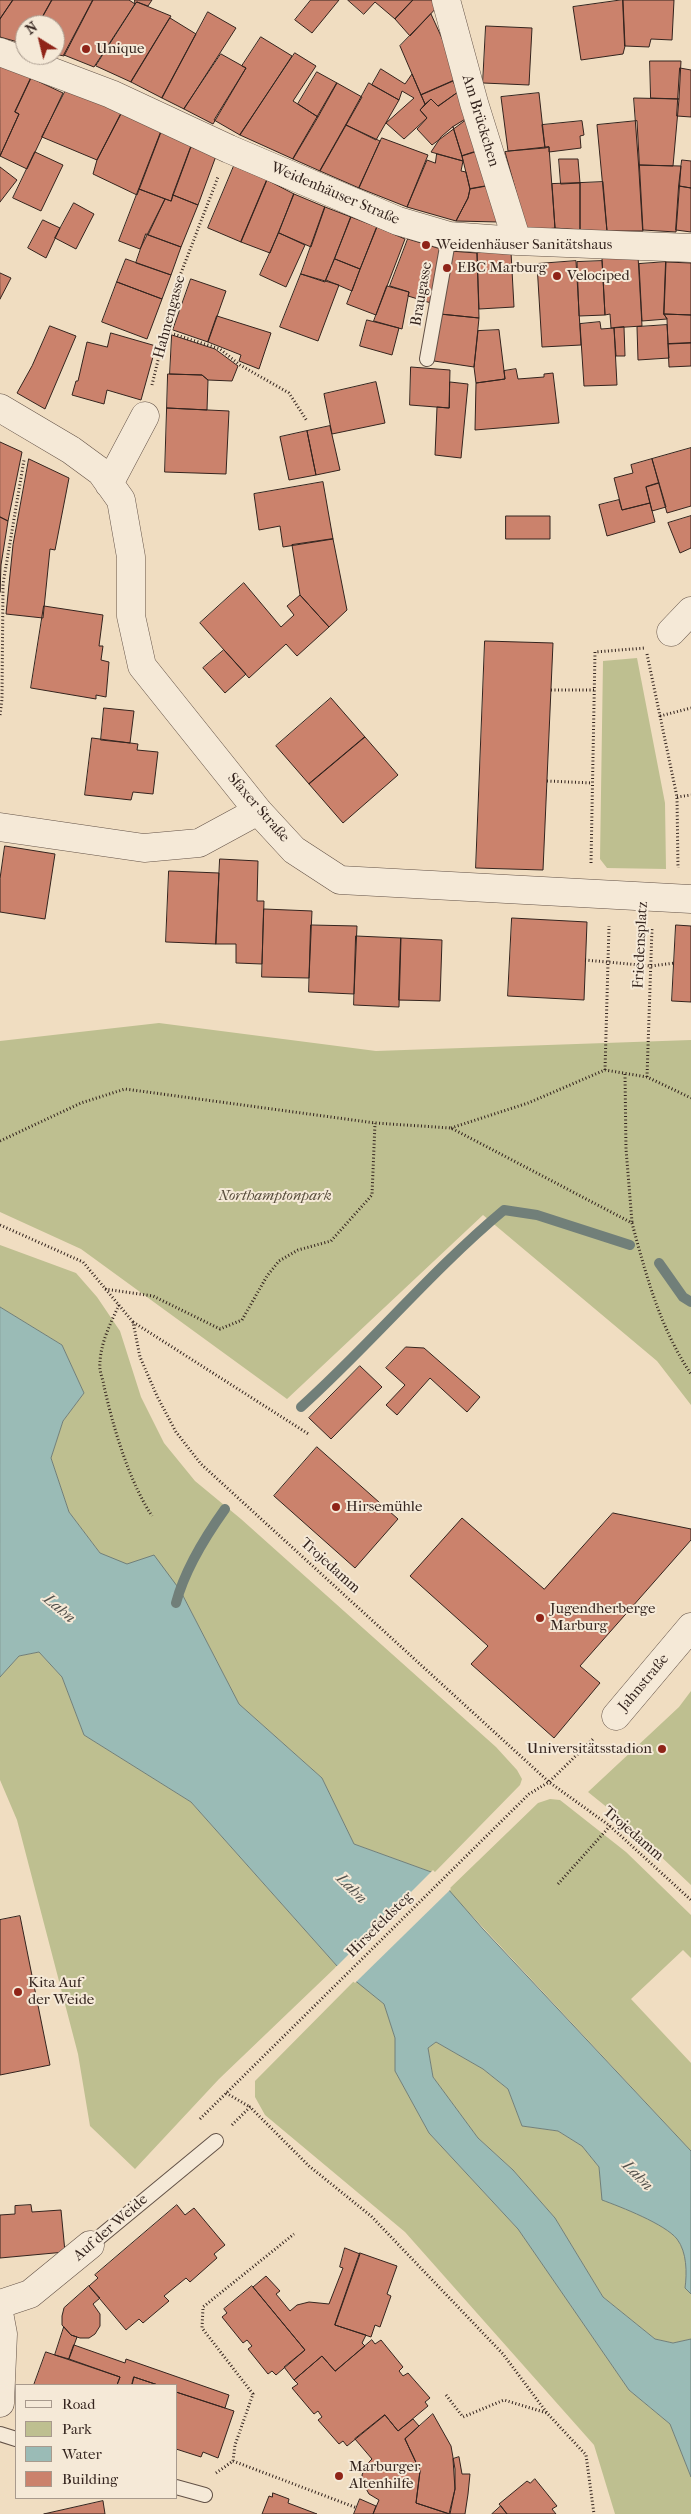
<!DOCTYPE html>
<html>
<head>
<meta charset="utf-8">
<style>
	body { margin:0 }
	#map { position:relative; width:691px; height:2514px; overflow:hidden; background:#f0ddc1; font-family:"IM FELL French Canon",serif }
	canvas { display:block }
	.legend { position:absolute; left:15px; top:2384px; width:162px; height:115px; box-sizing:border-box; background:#f5e9d7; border:1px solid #a89a8d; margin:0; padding:6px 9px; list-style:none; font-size:15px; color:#34241e }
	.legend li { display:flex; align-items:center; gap:10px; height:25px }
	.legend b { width:25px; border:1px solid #a89a8d }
	.north { position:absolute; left:15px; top:15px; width:50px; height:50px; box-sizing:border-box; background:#f5e9d7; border:1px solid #a89a8d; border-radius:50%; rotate:324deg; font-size:14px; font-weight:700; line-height:20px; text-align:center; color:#34241e }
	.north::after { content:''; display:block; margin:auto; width:18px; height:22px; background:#8f2418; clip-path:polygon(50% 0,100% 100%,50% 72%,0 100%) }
</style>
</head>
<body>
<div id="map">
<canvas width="691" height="2514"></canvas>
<ul class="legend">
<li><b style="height:6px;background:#f5e9d7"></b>Road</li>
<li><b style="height:14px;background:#bebf90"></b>Park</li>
<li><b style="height:14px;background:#9abbb6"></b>Water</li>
<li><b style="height:14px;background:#cb826c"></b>Building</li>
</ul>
<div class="north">N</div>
</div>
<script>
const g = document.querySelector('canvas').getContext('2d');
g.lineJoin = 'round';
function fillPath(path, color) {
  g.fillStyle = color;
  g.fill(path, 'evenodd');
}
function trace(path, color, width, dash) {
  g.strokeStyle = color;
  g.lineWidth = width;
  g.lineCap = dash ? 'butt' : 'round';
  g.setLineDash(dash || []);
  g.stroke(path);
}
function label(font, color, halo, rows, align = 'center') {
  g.font = font + ' "IM FELL French Canon",serif';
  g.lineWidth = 4;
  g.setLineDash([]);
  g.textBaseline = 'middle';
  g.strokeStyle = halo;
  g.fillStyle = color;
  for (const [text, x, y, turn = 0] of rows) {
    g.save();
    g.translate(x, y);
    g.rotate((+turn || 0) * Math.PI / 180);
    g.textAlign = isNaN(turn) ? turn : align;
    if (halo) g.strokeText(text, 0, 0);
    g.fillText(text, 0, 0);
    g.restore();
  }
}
const green = new Path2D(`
	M637 658 665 803 666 869 607 868 600 859 603 661Z
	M159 1023 376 1051 691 1040V1405L657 1361 483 1215 287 1399 81 1249 0 1212V1041Z
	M0 1245 76 1273 97 1297 120 1331 141 1397 164 1443 195 1481 241 1519 496 1747 517 1770 522 1779 520 1785 434 1873 354 1844 322 1778 239 1704 180 1590 100 1553 69 1512 51 1458 63 1421 84 1393 62 1345 0 1307Z
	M39 1652 62 1677 84 1735 191 1802 337 1966 219 2079 135 2169 90 2126 78 2054 17 1820 0 1780V1677L19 1656Z
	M691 1691V1885L619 1817 588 1792 679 1707Z
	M550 1799 560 1800 626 1852 691 1915V1958L683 1950 631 1999 691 2063V2151L448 1890 538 1803Z
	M355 1980 384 2004 395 2038V2071L429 2133 518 2229 629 2390 670 2424 691 2477V2514H615L594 2445 405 2232 265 2115 255 2097V2081Z
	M436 2042 483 2069 508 2089 522 2126 558 2131 582 2146 599 2167 603 2200C621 2207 665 2224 677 2239 687 2252 687 2273 685 2288L691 2294V2339L673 2343 655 2339 603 2297 555 2218 513 2170 478 2138 433 2077 428 2048Z`);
const water = new Path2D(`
	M0 1307 62 1345 84 1393 63 1421 51 1458 69 1512 100 1553 127 1564 154 1555 180 1590 239 1704 322 1778 354 1844 434 1873 483 1929 691 2151V2294L685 2288C687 2273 687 2252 677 2239 665 2224 621 2207 602 2200L599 2167 582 2146 558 2131 522 2126 508 2089 483 2069 436 2042 428 2048 433 2077 478 2138 513 2170 555 2218 603 2297 655 2339 673 2343 691 2339V2477L670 2424 629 2390 518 2229 429 2133 395 2071V2038L384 2004 337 1966 191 1802 84 1735 62 1677 39 1652 19 1656 0 1677Z`);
const pier = new Path2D(`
	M433 1870 451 1889 355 1983 335 1968Z`);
const stream = new Path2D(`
	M659 1263 683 1297 691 1302
	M301 1407C371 1344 431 1271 504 1210L537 1215 630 1245
	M176 1603C185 1569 205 1537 225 1509`);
const building = new Path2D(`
	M0 0H13L0 19Z
	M13 0H52L38 25H25V44L0 37V19Z
	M52 0H93L64 56 55 54V25H38Z
	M93 0H129L135 4 94 67 64 55Z
	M135 0H152L148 6 137 2 135 4Z
	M311 0H339L312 33 295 20Z
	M348 0H413L395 19 375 2 364 14Z
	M413 0H436L439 5 410 36 395 19Z
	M623 0 625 46 623 54 581 60 573 7Z
	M623 0H674L672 40 651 39 649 47 625 46Z
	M137 2 171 16 131 82 96 66Z
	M208 12 236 28 184 109 162 98Z
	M431 14 460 78 421 95 400 46Z
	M170 18 196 34 162 98 131 82Z
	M486 26 532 28 529 85 483 83Z
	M261 37 292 56 240 135 214 120 246 68 242 66Z
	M295 53 316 66 293 101 318 117 293 159 240 135Z
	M221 54 246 68 213 124 184 109Z
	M650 61H681L679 99 651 98Z
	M0 66 31 78 15 112 19 114 0 156Z
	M680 68 691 70V117L677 116Z
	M381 69 405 84 412 74 425 104 420 110 427 118 404 139 386 123 414 98 402 91 399 100 372 85Z
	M317 72 337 83 318 117 298 104Z
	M31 78 63 93 27 169 0 156 19 114 15 112Z
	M453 81 458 92 438 106 431 99 425 104 421 95Z
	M337 83 362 97 320 171 293 159Z
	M369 83 399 100 376 140 346 125Z
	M66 90 122 112 97 160 42 137Z
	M460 91 471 116 432 145 417 129 427 118 420 110 431 99 438 106Z
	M539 93 545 148 508 151 501 97Z
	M634 98 679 99 673 166 639 165Z
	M122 112 161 132 137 195 93 174 97 160Z
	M471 116 481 150 462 156 453 127Z
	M582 121 584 135 580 136 581 148 549 152V147L545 148 542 125Z
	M637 121 643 231H607L597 125Z
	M346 125 380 141 359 188 320 171Z
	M453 127 462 156 463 161 431 152 441 137Z
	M161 132 192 144 171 201 139 189Z
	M382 138 428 155 407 207 359 188Z
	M191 147 216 156 198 205 173 195Z
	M549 147 555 228 527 231 505 152Z
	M481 150 492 185 470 189 462 156Z
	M35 152 63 165 41 211 13 198Z
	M437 154 463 161 461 171 466 172 470 189 468 198 456 221 407 207 427 160 435 163Z
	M559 159H578L580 183 561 184Z
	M682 160 691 161V188L679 186Z
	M639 165 681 166 676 232 643 230Z
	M234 166 267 180 241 242 208 228Z
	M0 167 17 180 0 202Z
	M267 180 294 194 270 253 241 242Z
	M603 182 607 231 580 230V183Z
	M580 183V230L555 228 552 184Z
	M487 186 499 222 456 221 468 198 470 189Z
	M679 186 691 188V232L676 230Z
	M139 189 165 199 140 249 119 241Z
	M294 194 325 207 311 247 279 233Z
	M173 195 198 205 181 247 148 235 165 199 171 201Z
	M74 203 94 214 76 249 55 238Z
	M325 207 351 217 325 282 301 274Z
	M351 217 377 227 360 269 335 259Z
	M43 220 60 228 46 258 28 248Z
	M377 227 405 239 376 315 347 304Z
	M279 233 305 245 286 287 260 275Z
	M146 234 181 247 171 275 136 263Z
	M408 239 444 250 431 303 408 296 409 292 390 286Z
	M450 251 477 253 479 318 440 314Z
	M511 252 514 307 479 309 477 253Z
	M638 256 642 326 611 328 610 314 605 315 602 258Z
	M126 259 171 275 162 299 117 282Z
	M335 259 360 269 352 291 326 280Z
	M576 261 581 345 542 347 537 264Z
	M602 261 605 315 579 316 577 262Z
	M666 262 691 263V315L664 314Z
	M666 262 664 314 667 319 642 321 639 264Z
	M0 273 11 278 0 299Z
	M301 274 339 285 318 341 280 327Z
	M191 279 226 291 208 342 173 330Z
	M117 282 162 299 147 339 102 322Z
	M387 286 409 292 402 329 374 321Z
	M440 314 479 318 474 367 434 361Z
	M664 314 691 315V343L668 344 667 319Z
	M217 316 271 333 259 369 239 361 241 355 208 342Z
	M367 320 399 328 392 355 360 346Z
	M600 322 601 329 614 328 617 385 584 386 580 324Z
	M667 325 669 358 638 360 637 327Z
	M50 326 76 336 45 409 17 393 32 366Z
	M624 327 625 356H616L614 328Z
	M499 330 505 379 476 383 474 367 478 331Z
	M111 333 156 346 141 400 107 390 104 404 72 395 76 381H78L87 342 107 347Z
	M172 335 215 349 238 366 232 381 208 380 202 375 170 374Z
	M691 343V366L669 367 668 344Z
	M411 367 450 370 449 408 410 405Z
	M516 369 518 379 544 377V374L553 373 559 423 475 430 476 383 505 379 504 371Z
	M168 374 202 375 208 380 207 410 167 408Z
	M376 382 385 423 332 434 324 394Z
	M450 382 468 384 461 458 435 455 437 407 449 408Z
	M167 408 229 411 226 474 165 472Z
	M330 426 340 470 316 475 307 431Z
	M307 431 316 475 289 480 280 437Z
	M0 442 22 452 8 521 0 517Z
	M691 448V506L667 513 652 459Z
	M29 459 69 478 55 550 50 549 43 618 6 614 13 545Z
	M652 459 659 483 646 487 650 503 622 510 614 478 633 473 631 465Z
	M323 482 333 539 283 547 280 526 259 530 254 494Z
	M659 483 666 507 652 511 646 487Z
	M619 500 622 510 650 503 655 522 607 536 599 505Z
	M506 516H550V539H506Z
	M691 516V548L680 553 668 523Z
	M0 517 8 521 1 565 0 592Z
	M333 539 347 610 329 627 300 595 292 545Z
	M244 583 281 627 294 615 287 606 300 595 329 627 297 656 286 644 249 678 200 623Z
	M44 606 103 615 99 646H103L101 660 109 662 106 697 96 695V699L31 688Z
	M485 641 553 643 543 870 476 868Z
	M224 650 246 674 225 693 203 668Z
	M331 698 365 737 309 784 276 746Z
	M104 708 134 711 130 743 101 740Z
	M365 737 398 775 343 823 309 784Z
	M92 738 138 744 137 750 158 752 153 794 133 792 131 800 85 795Z
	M5 846 55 854 45 919 0 912V879Z
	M220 859 258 861 257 901H264L262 964 236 963V944H216Z
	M169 871 219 873 216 944 166 942Z
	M264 909 312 911 309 978 262 977Z
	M512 918 587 922 584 1000 508 996Z
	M311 925 357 926 354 994 309 992Z
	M676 925 691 926V1002L672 1001Z
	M356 936 401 938 399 1007 354 1005Z
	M401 938 442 940 440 1001 399 1000Z
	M406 1347 424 1348 480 1397 467 1412 430 1378 397 1415 386 1405 405 1385 386 1368Z
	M360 1366 382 1387 331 1439 309 1418Z
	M317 1447 398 1519 355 1568 274 1496Z
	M613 1513 691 1529V1540L580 1666 600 1683 554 1738 471 1664 488 1646 410 1576 462 1518 544 1589Z
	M20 1916 50 2065 0 2075V1920Z
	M31 2205 32 2212 61 2210 65 2252 0 2258V2215L15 2214V2206Z
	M177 2205 185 2215 194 2208 225 2245 214 2254 217 2258 190 2282 186 2278 164 2296 169 2301 143 2323 139 2319 126 2330 89 2286 98 2278 95 2275Z
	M345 2248 360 2254 335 2325 366 2335 362 2343 365 2346 335 2371 322 2356 294 2380 284 2367 305 2350 253 2287 266 2276 280 2291 276 2294 290 2311 297 2305 309 2302 329 2304 343 2268 340 2267Z
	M360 2253 397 2266 387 2294 391 2296 380 2327 375 2325 371 2337 335 2325Z
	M89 2286 100 2298 93 2304 100 2314V2326L95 2334 89 2338H80L71 2335 62 2325V2316L64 2308Z
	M252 2286 305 2350 276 2375 272 2371 268 2374 248 2349 252 2346 247 2340 243 2343 222 2317 227 2313 224 2309Z
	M64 2327 71 2335 77 2337 69 2359 55 2355Z
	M372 2340 375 2344 381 2340 403 2367 399 2371 403 2376 408 2373 430 2398 425 2402 428 2406 398 2431 385 2415 347 2446 343 2441 339 2444 318 2420 322 2417 318 2411 314 2414 292 2388 298 2384 294 2380 322 2356 335 2371Z
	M74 2345 125 2363 126 2359 229 2395 225 2408 176 2392V2385H158L134 2377 132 2385H117L120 2377 69 2359Z
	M46 2352 120 2377 117 2385H34Z
	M134 2377 158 2385H132Z
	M176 2392 234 2411 218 2458 203 2452 201 2457 176 2449Z
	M433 2414 451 2446 455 2469V2489L449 2514 416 2503 420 2471 405 2439Z
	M385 2415 398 2431 413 2419 419 2426 405 2439 420 2471 416 2503 450 2514H373L379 2500 369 2494 364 2485 362 2475 366 2465 372 2459 355 2439Z
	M459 2457 462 2474H470L468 2494 465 2514H450L455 2489 453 2459Z
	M535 2479 557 2506 552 2509 556 2514H507L499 2504 527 2481 530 2483Z
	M273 2493 289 2499 288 2503 317 2514H262L269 2496 272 2497Z
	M360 2499 376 2506 373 2514H354Z
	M103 2501 105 2514H44Z
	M501 2506 507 2514H492Z`);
const path = new Path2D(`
	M164 331 220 349 240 365 289 393 307 421
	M152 385 176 286 218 177
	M647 654 677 797 678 868
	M551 690H595
	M0 715 2 699 3 584 24 460
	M660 716 691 708
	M547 781 592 783
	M677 797 691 795
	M591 863 595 652 645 648
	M585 960 651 966 675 963
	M605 1070 609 926
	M625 1074 626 1149 632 1222
	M647 1077 652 928
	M451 1128 528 1103 605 1070 647 1077 691 1098
	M0 1141 81 1103 125 1089 375 1123 451 1128 632 1223C646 1275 660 1328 691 1374
	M0 1225 83 1262 133 1322 140 1357 157 1396 176 1432 201 1464 549 1782 610 1826 691 1900
	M105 1289 153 1296 220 1329 242 1320 267 1276 279 1261 298 1250 331 1241 372 1195 375 1123
	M119 1305C111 1322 100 1344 100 1364 99 1371 103 1379 104 1386 113 1427 129 1481 152 1516
	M133 1322 310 1435
	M558 1884 610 1826
	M226 2093 250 2107
	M200 2119 529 1794 549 1782 594 1738
	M232 2125 250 2107 309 2166 371 2216 503 2354 547 2413
	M446 2395 463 2417 504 2400 547 2413 586 2455 594 2514
	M233 2461 357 2508
	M216 2473 233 2461 235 2445 253 2394 202 2328 203 2307 294 2234`);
const service = new Path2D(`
	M427 359 449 236
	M90 2245 216 2141
	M0 2434 16 2439
	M176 2487 205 2495`);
const minor = new Path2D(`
	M446 0 474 103 517 241
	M0 52 111 94 229 149 398 221 449 236 517 241 691 248
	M0 408 71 450 101 472 121 500 131 557V616L142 666 258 811 294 850 340 880 691 899
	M109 484 145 416
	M671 632 691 611
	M0 827 144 848 199 843 258 811
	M616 1716 691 1627
	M0 2304 30 2294 90 2245
	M0 2318 3 2334 0 2403`);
const markers = [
	[86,49,5,"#8f2418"],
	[426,245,5,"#8f2418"],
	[447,268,5,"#8f2418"],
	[557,276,5,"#8f2418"],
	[336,1507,5,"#8f2418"],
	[540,1618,5,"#8f2418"],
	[662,1749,5,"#8f2418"],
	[18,1992,5,"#8f2418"],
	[339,2476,5,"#8f2418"]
];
const poiNames = [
	["Unique",96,49],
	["Weidenhäuser Sanitätshaus",436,245],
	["EBC Marburg",457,268],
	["Velociped",567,276],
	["Hirsemühle",346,1507],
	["Jugendherberge",550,1609],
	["Marburg",550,1626],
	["Universitätsstadion",652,1749,"right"],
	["Kita Auf",28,1983],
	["der Weide",28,2000],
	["Marburger",349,2467],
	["Altenhilfe",349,2484]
];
const streetNames = [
	["Am Brückchen",480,121,73],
	["Weidenhäuser Straße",335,194,23],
	["Braugasse",422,294,-80],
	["Hahnengasse",170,317,-75],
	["Sfaxer Straße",258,808,49],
	["Friedensplatz",641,945,-87],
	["Trojedamm",330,1566,42],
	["Jahnstraße",644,1683,-50],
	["Trojedamm",633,1834,41],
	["Hirsefeldsteg",380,1925,-45],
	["Auf der Weide",111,2228,-41]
];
const parkNames = [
	["Northamptonpark",275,1196]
];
const waterNames = [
	["Lahn",59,1609,40],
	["Lahn",351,1889,45],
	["Lahn",637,2176,45]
];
fillPath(green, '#bebf90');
fillPath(water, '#9abbb6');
trace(water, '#717f79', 1);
fillPath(pier, '#f0ddc1');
trace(stream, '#717f79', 10);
fillPath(building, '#cb826c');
trace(building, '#34241e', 1);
trace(service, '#635247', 16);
trace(minor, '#635247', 29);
trace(path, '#34241e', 3, [1, 2.5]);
trace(service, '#f5e9d7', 14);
trace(minor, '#f5e9d7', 28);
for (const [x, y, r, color] of markers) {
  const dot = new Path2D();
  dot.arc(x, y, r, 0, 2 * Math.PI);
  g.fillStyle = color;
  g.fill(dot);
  trace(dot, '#f5e9d7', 2);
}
label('15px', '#34241e', '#f5e9d7', poiNames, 'left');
label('15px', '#34241e', '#f5e9d7', streetNames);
label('italic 15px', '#564b3a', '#f5e9d7', parkNames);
label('italic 16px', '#53514c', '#f5e9d7', waterNames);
</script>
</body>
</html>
